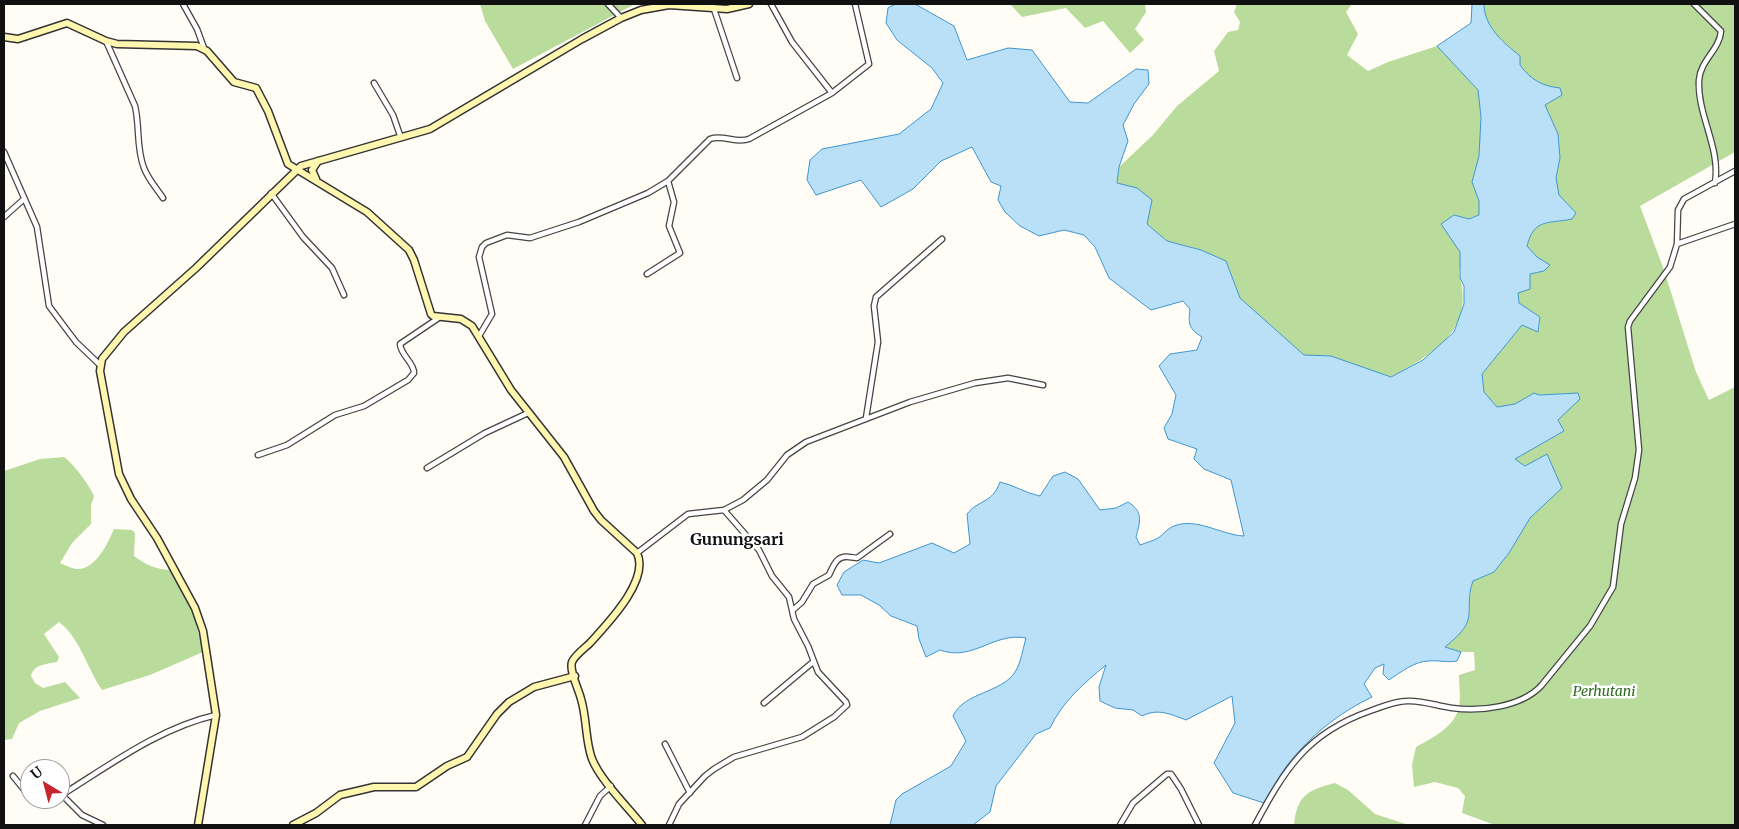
<!DOCTYPE html>
<html>
<head>
<meta charset="utf-8">
<style>
	body { margin:0 }
	#map { position:relative; width:1739px; height:829px; overflow:hidden; background:#fffdf5; font-family:Merriweather,serif }
	canvas { display:block }
	.frame { position:absolute; inset:0; border:5px solid #111; pointer-events:none }
	.north { position:absolute; left:20px; top:759px; width:50px; height:50px; box-sizing:border-box; background:#fff; border:1px solid #a0a0a0; border-radius:50%; rotate:323deg; font-size:14px; font-weight:700; line-height:20px; text-align:center; color:#111 }
	.north::after { content:''; display:block; margin:auto; width:18px; height:22px; background:#c4262e; clip-path:polygon(50% 0,100% 100%,50% 72%,0 100%) }
</style>
</head>
<body>
<div id="map">
<canvas width="1739" height="829"></canvas>
<div class="frame"></div>
<div class="north">U</div>
</div>
<script>
const g = document.querySelector('canvas').getContext('2d');
g.lineJoin = 'round';
function fillPath(path, color) {
  g.fillStyle = color;
  g.fill(path, 'evenodd');
}
function trace(path, color, width, dash) {
  g.strokeStyle = color;
  g.lineWidth = width;
  g.lineCap = dash ? 'butt' : 'round';
  g.setLineDash(dash || []);
  g.stroke(path);
}
function label(font, color, halo, rows, align = 'center') {
  g.font = font + ' Merriweather,serif';
  g.lineWidth = 5;
  g.setLineDash([]);
  g.textBaseline = 'middle';
  g.strokeStyle = halo;
  g.fillStyle = color;
  for (const [text, x, y, turn = 0] of rows) {
    g.save();
    g.translate(x, y);
    g.rotate((+turn || 0) * Math.PI / 180);
    g.textAlign = isNaN(turn) ? turn : align;
    if (halo) g.strokeText(text, 0, 0);
    g.fillText(text, 0, 0);
    g.restore();
  }
}
const forest = new Path2D(`
	M480 4H635L513 69 485 21Z
	M1010 4H1145L1146 12 1135 29 1144 40 1130 53 1103 21 1085 28 1066 8 1022 17Z
	M1237 4H1352L1346 12 1358 34 1347 55 1368 71 1388 62 1437 46 1478 90 1481 117 1479 156 1472 182 1479 201V215L1469 219 1454 215C1454 223 1450 235 1454 242 1455 245 1459 248 1460 252 1462 260 1458 270 1460 278 1474 331 1432 355 1391 377L1331 356 1304 355 1240 298 1226 261 1198 249 1167 241 1147 224 1117 183 1119 167 1153 135 1177 106 1219 71 1214 51 1228 32 1238 30 1240 22 1234 12Z
	M1484 4H1735V152L1640 206 1664 270 1696 372 1709 400 1735 387V825H1495L1462 813 1465 796 1458 788 1435 782 1414 787 1412 765 1416 747C1432 738 1455 727 1459 707 1461 697 1459 685 1459 675L1475 670 1474 652H1461L1444 647C1452 640 1465 631 1468 621 1471 609 1468 597 1473 581L1494 572 1509 553 1530 518 1561 488 1515 459 1564 431 1558 420 1578 393 1539 395 1534 393 1515 404 1497 407 1484 392 1482 374 1522 325 1539 331 1540 317 1519 303 1518 293 1530 289V274L1544 271 1537 257 1527 246C1532 224 1538 225 1558 221 1564 220 1570 216 1576 213L1559 195 1556 178 1560 158 1558 134 1545 105 1562 95 1529 77 1520 65V56C1504 43 1483 27 1484 4Z
	M64 457C73 463 90 486 94 496L91 505V524L72 543 60 563C65 565 71 568 76 569 95 571 108 543 114 529L132 530 135 533 134 556C146 565 157 570 173 570L191 604 203 652 150 675 102 690C87 668 80 638 59 622L44 634 59 657 57 662C47 664 34 664 31 676L35 683 43 688 65 682 80 698 40 711 19 723 12 739 4 740V471L40 459Z
	M1335 783 1348 790 1375 814 1409 825H1294C1297 795 1308 790 1335 783Z`);
const water = new Path2D(`
	M896 4H915L954 26 967 60 1008 48 1032 50 1070 102 1088 103 1136 69 1148 70 1149 84 1134 104 1123 125 1128 141 1119 167 1117 183 1137 188 1152 200 1147 224 1167 241 1201 250 1226 261 1240 298 1304 355 1331 356 1391 377 1423 360 1454 332 1464 304V286L1460 278V252L1441 224 1454 215 1469 219 1479 215V201L1472 182 1479 156 1481 117 1478 90 1437 46 1471 23 1472 4H1484C1484 27 1504 43 1520 56V65C1531 80 1542 86 1560 88L1562 95 1545 105 1558 134 1560 158 1556 178 1559 195 1576 213 1572 219C1548 224 1534 218 1527 246L1537 257 1550 265 1544 271 1530 274V289L1518 293 1519 303 1540 317 1538 332 1522 325 1482 374 1484 392 1497 407 1515 404 1534 393 1539 395 1578 393 1580 399 1558 420 1564 431 1515 459 1525 466 1547 454 1562 488 1530 518 1509 553 1494 572 1473 581C1467 597 1471 608 1468 620 1465 631 1453 640 1445 647L1461 652 1457 661C1447 663 1439 660 1429 661 1415 661 1401 672 1389 680L1383 674 1384 664 1375 668 1364 684 1372 697C1340 712 1310 736 1288 764 1279 776 1272 790 1264 803L1233 793 1214 763 1235 723 1232 696 1186 720C1170 714 1158 708 1142 716L1133 710 1115 708 1100 701 1099 687 1106 665C1083 684 1063 701 1050 728L1036 734 996 786 990 812 973 825H890L896 800 902 794 951 766 966 741 953 716C964 692 1002 693 1015 672 1021 663 1023 648 1026 638 993 632 973 662 940 650L926 657 919 639 917 626 891 616 879 605 861 595H842L837 585 844 572 863 560 879 563 932 543 954 553 970 544 967 514C979 499 992 504 1000 482 1014 485 1025 493 1040 496L1053 476 1065 472 1078 479 1100 510 1116 508 1128 502C1144 512 1140 522 1136 537L1140 545C1145 543 1153 541 1158 538 1164 534 1168 528 1174 526 1197 517 1221 535 1244 536L1231 480 1204 469 1194 459 1197 449 1168 439 1164 428 1172 414 1176 395 1159 366 1170 354 1197 350 1202 337C1189 329 1188 324 1190 309L1183 301 1151 310 1109 278 1095 247 1084 235 1064 230 1039 236 1020 226 1005 212 998 200 1001 186 991 182 972 147 941 161 913 189 881 207 861 180 816 195 807 180 810 160 822 149 899 134 931 109 943 83 932 68 897 40 886 23 888 8Z`);
const street = new Path2D(`
	M183 4 197 29 204 48
	M608 4 621 18
	M771 4 792 42 832 93
	M1694 4 1721 31C1720 49 1700 61 1699 80 1697 115 1721 148 1715 183
	M714 9 737 78
	M106 41 135 106C140 127 136 148 144 168 148 179 157 189 163 198
	M374 83 393 115 401 138
	M4 152 37 227 49 306 76 342 99 364
	M271 193 303 237 332 268 344 295
	M4 217 24 199
	M1677 244 1735 224
	M647 274 680 253 669 226 674 202 668 181
	M479 336 492 314 479 257 482 247 486 243 507 235 530 238 579 222 648 193 668 181 710 139C723 134 736 144 749 139L832 93 869 64 855 4
	M866 418 878 342 874 306 876 297 942 239
	M258 455 287 445 335 415 364 406 408 380 414 373C414 362 401 356 400 344L440 317
	M427 468 485 433 528 413
	M637 553 688 514 724 510 743 500 767 480 787 455 806 442 910 402 975 383 1008 378 1043 385
	M793 610 802 602 813 584 829 575C833 567 836 555 849 557 852 557 855 558 857 558L890 534
	M764 703 813 662
	M665 744 690 793
	M13 776 30 797
	M62 795 82 815 103 825
	M60 796C110 765 159 728 216 715
	M33 799 44 802 55 799
	M585 825 600 796 611 786
	M669 825 679 804 705 776 714 769 734 757 802 737 834 717 847 705 846 702 818 672 808 646 794 619 789 597 772 576 759 550 724 510
	M1120 825 1133 803 1167 774H1171L1181 789 1199 825
	M1255 825C1285 769 1307 733 1370 711 1382 707 1394 701 1407 701 1422 700 1437 706 1452 708 1480 712 1521 707 1541 686L1590 626 1613 587 1621 524 1635 478 1639 450 1628 327 1630 321 1670 267 1677 244 1678 210 1684 199 1735 171`);
const secondary = new Path2D(`
	M4 37 18 39 67 23 106 41 117 44 197 46 207 51 234 82 256 88 268 111 288 164 367 212 409 250 414 260 431 314 433 316 461 319 472 326 511 390 564 457 594 511 601 520 637 553C650 580 608 623 590 643 585 648 575 655 572 662 569 671 579 690 581 699 587 718 585 740 592 759 601 781 627 806 642 825
	M316 179 312 170 318 161
	M198 825 216 715 203 631 195 608 157 538 131 499 119 474 100 371 102 359 124 332 196 268 301 166 430 129 582 39 621 18 641 10 669 5 727 9 749 4
	M293 825 316 813 340 795 374 787H416L447 766 467 757 497 714 509 702 534 687 575 676`);
const parkNames = [
	["Perhutani",1604,692]
];
const quarterNames = [
	["Gunungsari",737,540]
];
fillPath(forest, '#b9dc9c');
fillPath(water, '#b9e0f7');
trace(water, '#3f96cf', 1);
trace(street, '#444', 7);
trace(secondary, '#333', 9);
trace(street, '#fff', 4.5);
trace(secondary, '#fff6b0', 6);
label('italic 14px', '#2f6b1f', '#fff', parkNames);
label('bold 16px', '#111', '#fff', quarterNames);
</script>
</body>
</html>
